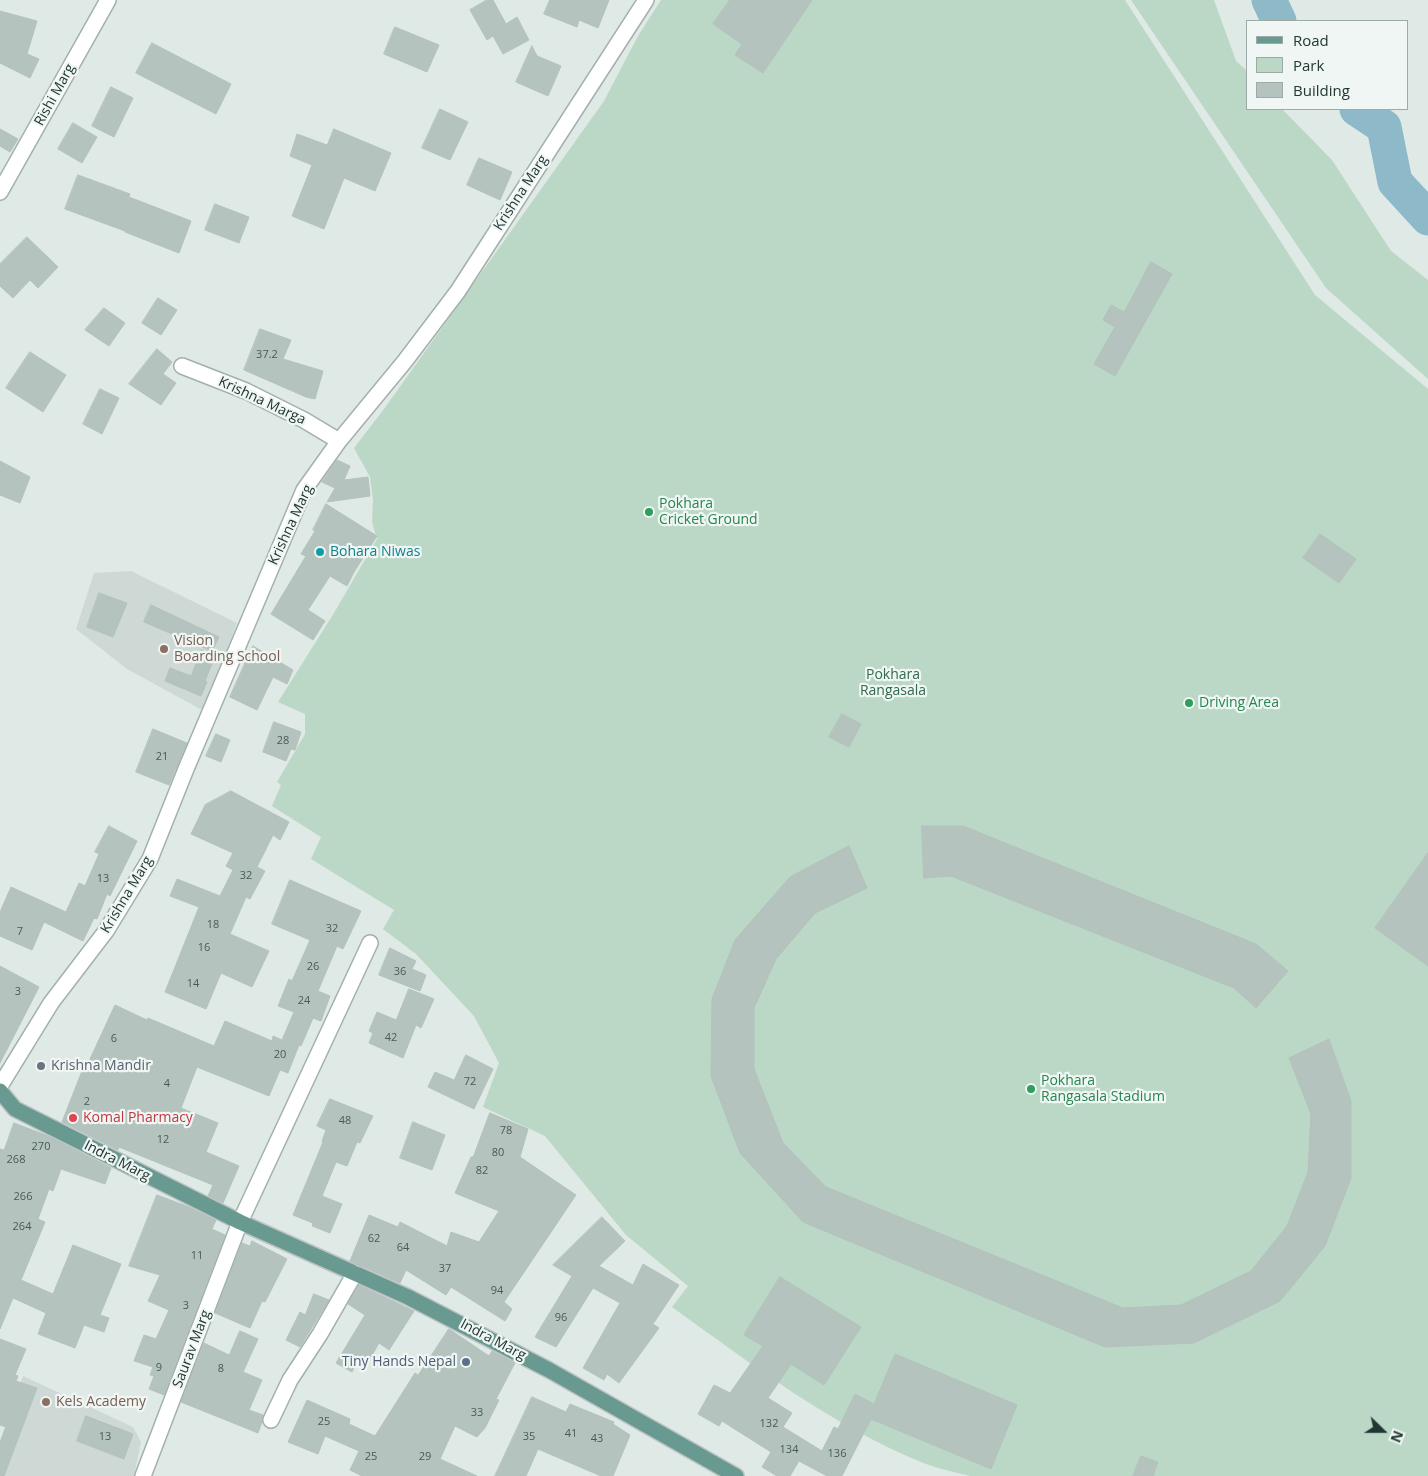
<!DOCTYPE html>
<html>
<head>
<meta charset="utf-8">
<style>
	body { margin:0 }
	#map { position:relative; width:1428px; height:1476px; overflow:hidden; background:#dfe9e6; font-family:"Open Sans",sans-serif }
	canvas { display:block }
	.legend { position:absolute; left:1246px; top:20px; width:162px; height:90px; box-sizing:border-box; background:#eff6f3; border:1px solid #9daaa7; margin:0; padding:6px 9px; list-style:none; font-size:15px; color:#223734 }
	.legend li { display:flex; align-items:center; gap:10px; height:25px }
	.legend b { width:25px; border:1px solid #9daaa7 }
	.north { position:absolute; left:1358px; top:1406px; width:50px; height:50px; -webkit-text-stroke:4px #eff6f3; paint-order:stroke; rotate:112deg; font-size:14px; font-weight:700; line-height:20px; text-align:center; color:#223734 }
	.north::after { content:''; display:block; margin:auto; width:18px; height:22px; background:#223734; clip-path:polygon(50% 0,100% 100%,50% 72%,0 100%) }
</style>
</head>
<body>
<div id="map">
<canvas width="1428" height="1476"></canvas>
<ul class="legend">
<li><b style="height:6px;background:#699a92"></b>Road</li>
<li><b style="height:14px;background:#bad8c5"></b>Park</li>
<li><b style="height:14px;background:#b5c3bf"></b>Building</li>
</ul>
<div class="north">N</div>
</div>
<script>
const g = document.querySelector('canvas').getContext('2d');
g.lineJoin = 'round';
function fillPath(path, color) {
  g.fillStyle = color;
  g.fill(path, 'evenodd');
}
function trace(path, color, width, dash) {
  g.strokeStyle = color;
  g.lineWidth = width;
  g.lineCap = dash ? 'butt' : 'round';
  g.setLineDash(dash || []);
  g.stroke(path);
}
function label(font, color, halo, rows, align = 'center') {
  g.font = font + ' "Open Sans",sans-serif';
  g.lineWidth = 4.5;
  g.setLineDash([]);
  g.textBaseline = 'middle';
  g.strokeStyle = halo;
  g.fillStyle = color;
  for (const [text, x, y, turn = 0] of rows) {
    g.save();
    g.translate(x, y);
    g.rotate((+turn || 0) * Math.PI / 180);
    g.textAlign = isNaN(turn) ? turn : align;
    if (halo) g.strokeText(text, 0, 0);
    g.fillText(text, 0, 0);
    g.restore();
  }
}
const built = new Path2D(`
	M131 571 237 623 204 711 127 669 76 629 94 573Z
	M23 1376 133 1427 141 1442 134 1476H0V1440Z`);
const green = new Path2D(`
	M661 0H1125L1315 295 1428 389V1476H970C955 1472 940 1469 926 1464 833 1427 753 1365 672 1307L688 1286 626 1235 545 1136 483 1107 499 1063 474 1016 416 954 383 929 394 910 311 859 321 837 272 806 281 785 277 782 305 734V714L278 702 334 613 377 539 372 522 373 499 370 477 354 448 384 409 604 101 638 36Z
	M1131 0H1214L1236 61 1247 71V109H1282L1332 160 1391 251 1428 280V379L1326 288Z`);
const river = new Path2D(`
	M1269 0 1279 21
	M1357 109 1384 127 1395 182 1428 218`);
const building = new Path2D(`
	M487 0H493L506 24 517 17 529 40 503 54 493 36 487 40 470 10Z
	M550 0H609L598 28 579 20 577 27 544 14Z
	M730 0H812L763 73 735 55 742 44 713 24Z
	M0 11 37 21 27 54 39 59 30 78 0 63Z
	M395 27 439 45 427 72 384 54Z
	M152 43 231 84 216 114 136 73Z
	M532 46 537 56 561 66 548 96 516 82Z
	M111 87 133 98 114 137 92 126Z
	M440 109 468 122 450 160 422 148Z
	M73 123 97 137 82 163 58 149Z
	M0 129 18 139 10 152 0 146Z
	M334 129 391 153 375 191 344 178 324 229 292 216 312 165 290 156 297 134 327 145Z
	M479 158 512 172 500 200 467 185Z
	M78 175 130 194 129 197 191 221 179 253 125 232V231L65 209Z
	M215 204 249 217 239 243 205 230Z
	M27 237 58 267 38 288 30 280 13 298 0 286V264Z
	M1151 262 1172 274 1115 376 1094 364 1115 327 1103 320 1111 305 1124 312Z
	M158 298 177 310 161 335 142 323Z
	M104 308 125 323 109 346 85 330Z
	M260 329 291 340 283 359 323 371 315 399 306 397 244 370Z
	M157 349 172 362 163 374 176 383 161 405 129 384Z
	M30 352 66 375 43 412 6 388Z
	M100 389 119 398 102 434 83 424Z
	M337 460 350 466 344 480 368 477 370 496 327 502 335 488 322 482Z
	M0 461 30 477 20 503 0 495Z
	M326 504 377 536 354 572 347 586 330 576 308 610 325 621 313 640 271 614 306 556 301 554 315 531 313 530Z
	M1320 534 1356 559 1339 583 1303 558Z
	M99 593 127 603 113 637 87 627Z
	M151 605 219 637 212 651 144 622Z
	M253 646 293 670 287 684 273 677 257 710 230 697Z
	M201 650 215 656 205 681 207 682 201 696 165 681 170 668 191 676Z
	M842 714 861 724 849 747 829 737Z
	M274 722 301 732 295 750 291 749 286 761 263 752Z
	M153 729 187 743 169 785 136 772Z
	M216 734 230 740 221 762 206 756Z
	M231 791 289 822 280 840 273 835 257 867 265 871 250 899 246 897 230 934 269 951 252 987 221 973 206 1009 165 992 199 907 170 896 177 879 220 896 233 870 226 866 233 853 191 834 205 805Z
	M109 826 137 841 110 896 107 894 97 919 94 918 83 941 44 922 32 950 0 936V912L11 887 66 912 79 883 85 886 99 854 95 852Z
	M922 826H963L1256 944 1288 971 1256 1008 1234 988 951 876 924 878Z
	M849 846 867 888 815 913 776 959 754 1008V1069L783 1143 826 1187 1123 1308 1181 1305 1251 1271 1287 1226 1308 1172 1311 1114 1289 1058 1329 1039 1351 1101V1178L1325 1246 1280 1301 1194 1343 1105 1347 803 1222 740 1153 711 1076 712 999 735 940 790 877Z
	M1428 853V966L1375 928Z
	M290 880 361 911 343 949 337 946 318 991 330 996 321 1021 313 1018 301 1046 299 1045 288 1073 280 1070 269 1096 197 1067 181 1108 218 1123 206 1152 239 1166 223 1203 208 1196 213 1185 119 1147 118 1150 62 1122 82 1071 84 1072 115 1005 147 1020 148 1018 214 1046 225 1021 272 1041 273 1036 282 1040 294 1012 278 1006 289 979 292 981 310 940 272 924Z
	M390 948 416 961 412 969 426 975 420 991 379 975Z
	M0 966 39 987 0 1063Z
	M409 989 434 999 421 1028 416 1025 403 1058 369 1043 373 1033 369 1031 377 1012 396 1020Z
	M466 1055 493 1069 474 1109 428 1087 435 1072 454 1080Z
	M330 1099 373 1116 360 1143 357 1142 347 1166 336 1162 322 1196 342 1204 330 1233 312 1226 313 1223 293 1215 323 1142 322 1141 326 1130 317 1126Z
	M490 1113 528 1129 520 1157 576 1195 504 1302 512 1309 505 1321 451 1287 446 1295 406 1270 400 1283 350 1261 369 1215 398 1227 400 1222 447 1246 451 1232 479 1242 499 1211 455 1193 471 1157H473Z
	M413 1122 445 1135 432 1170 400 1158Z
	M14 1123 51 1137 111 1168 105 1184 61 1169 53 1191 49 1189 38 1219 45 1222 21 1280 53 1294 73 1245 121 1264 100 1315 109 1318 104 1332 84 1325 75 1348 38 1334 46 1313 13 1298 0 1329V1149L4 1150Z
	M157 1195 189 1207 216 1220 212 1229 225 1235 164 1395 149 1389 154 1376 150 1375 153 1367 134 1361 144 1335 156 1339 169 1310 148 1301 160 1275 129 1266Z
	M602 1217 625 1241 599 1266 633 1285 643 1264 679 1285 653 1324 659 1328 619 1383 607 1374 604 1380 583 1368 620 1303 593 1288 556 1347 535 1337 572 1276 553 1265Z
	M252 1241 287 1259 265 1302 262 1301 250 1328 215 1313 242 1243 250 1246Z
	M780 1277 861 1327 824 1385 791 1364 768 1398 792 1413 783 1427 822 1451 834 1427 838 1429 855 1394 874 1404 895 1354 1017 1405 991 1469 871 1419 842 1476H827L799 1461 790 1476H777L762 1467 771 1452 722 1421 719 1426 698 1414 714 1385 730 1393 763 1346 744 1335Z
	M359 1285 414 1311 389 1350 379 1343 367 1364 357 1360 352 1372 336 1363 365 1315 348 1304Z
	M314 1294 329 1300 300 1347 286 1340 300 1312 305 1315Z
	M449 1329 489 1356 492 1351 515 1363 496 1399 499 1400 485 1428 477 1437 455 1426 440 1459 477 1476H362L350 1470 359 1451 325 1436 318 1454 288 1442 307 1400 350 1419 349 1424 375 1436 415 1373 418 1375Z
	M240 1331 258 1339 243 1372 262 1380 249 1410 263 1415 262 1422 258 1433 181 1402 204 1343 229 1355Z
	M0 1339 26 1349 15 1375 18 1376 16 1381 37 1388 4 1476H0V1443L6 1427 0 1425Z
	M532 1397 566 1412 570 1404 614 1422 613 1424 630 1435 613 1476H601L538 1449 526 1476H495Z
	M86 1416 133 1434 124 1459 77 1441Z
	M1141 1456 1158 1462 1153 1476H1133Z`);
const street = new Path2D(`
	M0 192 108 0
	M182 366 246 391 304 420 339 441
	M0 1086 51 1003 106 931 150 859 186 769 304 490 339 441 405 361 458 291 646 0
	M271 1420 290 1380 320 1334 355 1273
	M143 1476 240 1222 370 943`);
const primary = new Path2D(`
	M0 1091 15 1109 240 1222 408 1297 549 1370 736 1476`);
const markers = [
	[649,512,5,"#2e9e5b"],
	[320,552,5,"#0f9aa8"],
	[164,649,5,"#8d6e63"],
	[1189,703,5,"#2e9e5b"],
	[41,1066,5,"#6b7280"],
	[1031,1089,5,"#2e9e5b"],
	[73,1118,5,"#e0444e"],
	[466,1362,5,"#5c6f8a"],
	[46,1402,5,"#8d6e63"]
];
const numberNames = [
	["37.2",267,355],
	["28",283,741],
	["21",162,757],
	["32",246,876],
	["13",103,879],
	["18",213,925],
	["32",332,929],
	["7",20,932],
	["16",204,948],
	["26",313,967],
	["36",400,972],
	["14",193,984],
	["3",18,992],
	["24",304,1001],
	["42",391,1038],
	["6",114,1039],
	["20",280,1055],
	["72",470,1082],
	["4",167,1084],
	["2",87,1102],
	["48",345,1121],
	["78",506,1131],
	["12",163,1140],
	["270",41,1147],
	["80",498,1153],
	["268",16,1160],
	["82",482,1171],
	["266",23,1197],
	["264",22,1227],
	["62",374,1239],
	["64",403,1248],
	["11",197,1256],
	["37",445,1269],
	["94",497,1291],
	["3",186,1306],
	["96",561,1318],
	["9",159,1368],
	["8",221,1369],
	["33",477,1413],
	["25",324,1422],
	["132",769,1424],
	["41",571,1434],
	["13",105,1437],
	["35",529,1437],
	["43",597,1439],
	["134",789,1450],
	["136",837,1454],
	["25",371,1457],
	["29",425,1457]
];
const streetNames = [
	["Rishi Marg",55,95,-61],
	["Krishna Marg",521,193,-57],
	["Krishna Marga",262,401,25],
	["Krishna Marg",291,525,-65],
	["Krishna Marg",127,895,-59],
	["Indra Marg",117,1161,27],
	["Indra Marg",493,1340,28],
	["Saurav Marg",192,1349,-69]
];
const leisureNames = [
	["Pokhara",659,504],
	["Cricket Ground",659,520],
	["Driving Area",1199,703],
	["Pokhara",1041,1081],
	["Rangasala Stadium",1041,1097]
];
const cultureNames = [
	["Bohara Niwas",330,552]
];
const educationNames = [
	["Vision",174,641],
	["Boarding School",174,657],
	["Kels Academy",56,1402]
];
const parkNames = [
	["Pokhara",893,675],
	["Rangasala",893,691]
];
const worshipNames = [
	["Krishna Mandir",51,1066]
];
const healthNames = [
	["Komal Pharmacy",83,1118]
];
const serviceNames = [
	["Tiny Hands Nepal",456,1362]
];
fillPath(built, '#ced8d5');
fillPath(green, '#bad8c5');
trace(river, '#8db9c9', 35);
fillPath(building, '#b5c3bf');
trace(building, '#b3c2bd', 1);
trace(street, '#a3b0ad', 18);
trace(primary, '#bdc3c2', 18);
trace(street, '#fff', 15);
trace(primary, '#699a92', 15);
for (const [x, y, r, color] of markers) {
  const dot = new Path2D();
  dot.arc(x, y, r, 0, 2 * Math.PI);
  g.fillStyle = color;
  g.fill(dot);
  trace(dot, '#eff6f3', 2);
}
label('11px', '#475a57', null, numberNames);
label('14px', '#223734', '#eff6f3', streetNames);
label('14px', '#27864d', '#eff6f3', leisureNames, 'left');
label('14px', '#0d838f', '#eff6f3', cultureNames, 'left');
label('14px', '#785e54', '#eff6f3', educationNames, 'left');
label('14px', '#31694c', '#eff6f3', parkNames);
label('14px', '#5b616d', '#eff6f3', worshipNames, 'left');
label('14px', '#be3a42', '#eff6f3', healthNames, 'left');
label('14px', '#4e5e75', '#eff6f3', serviceNames, 'right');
</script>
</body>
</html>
